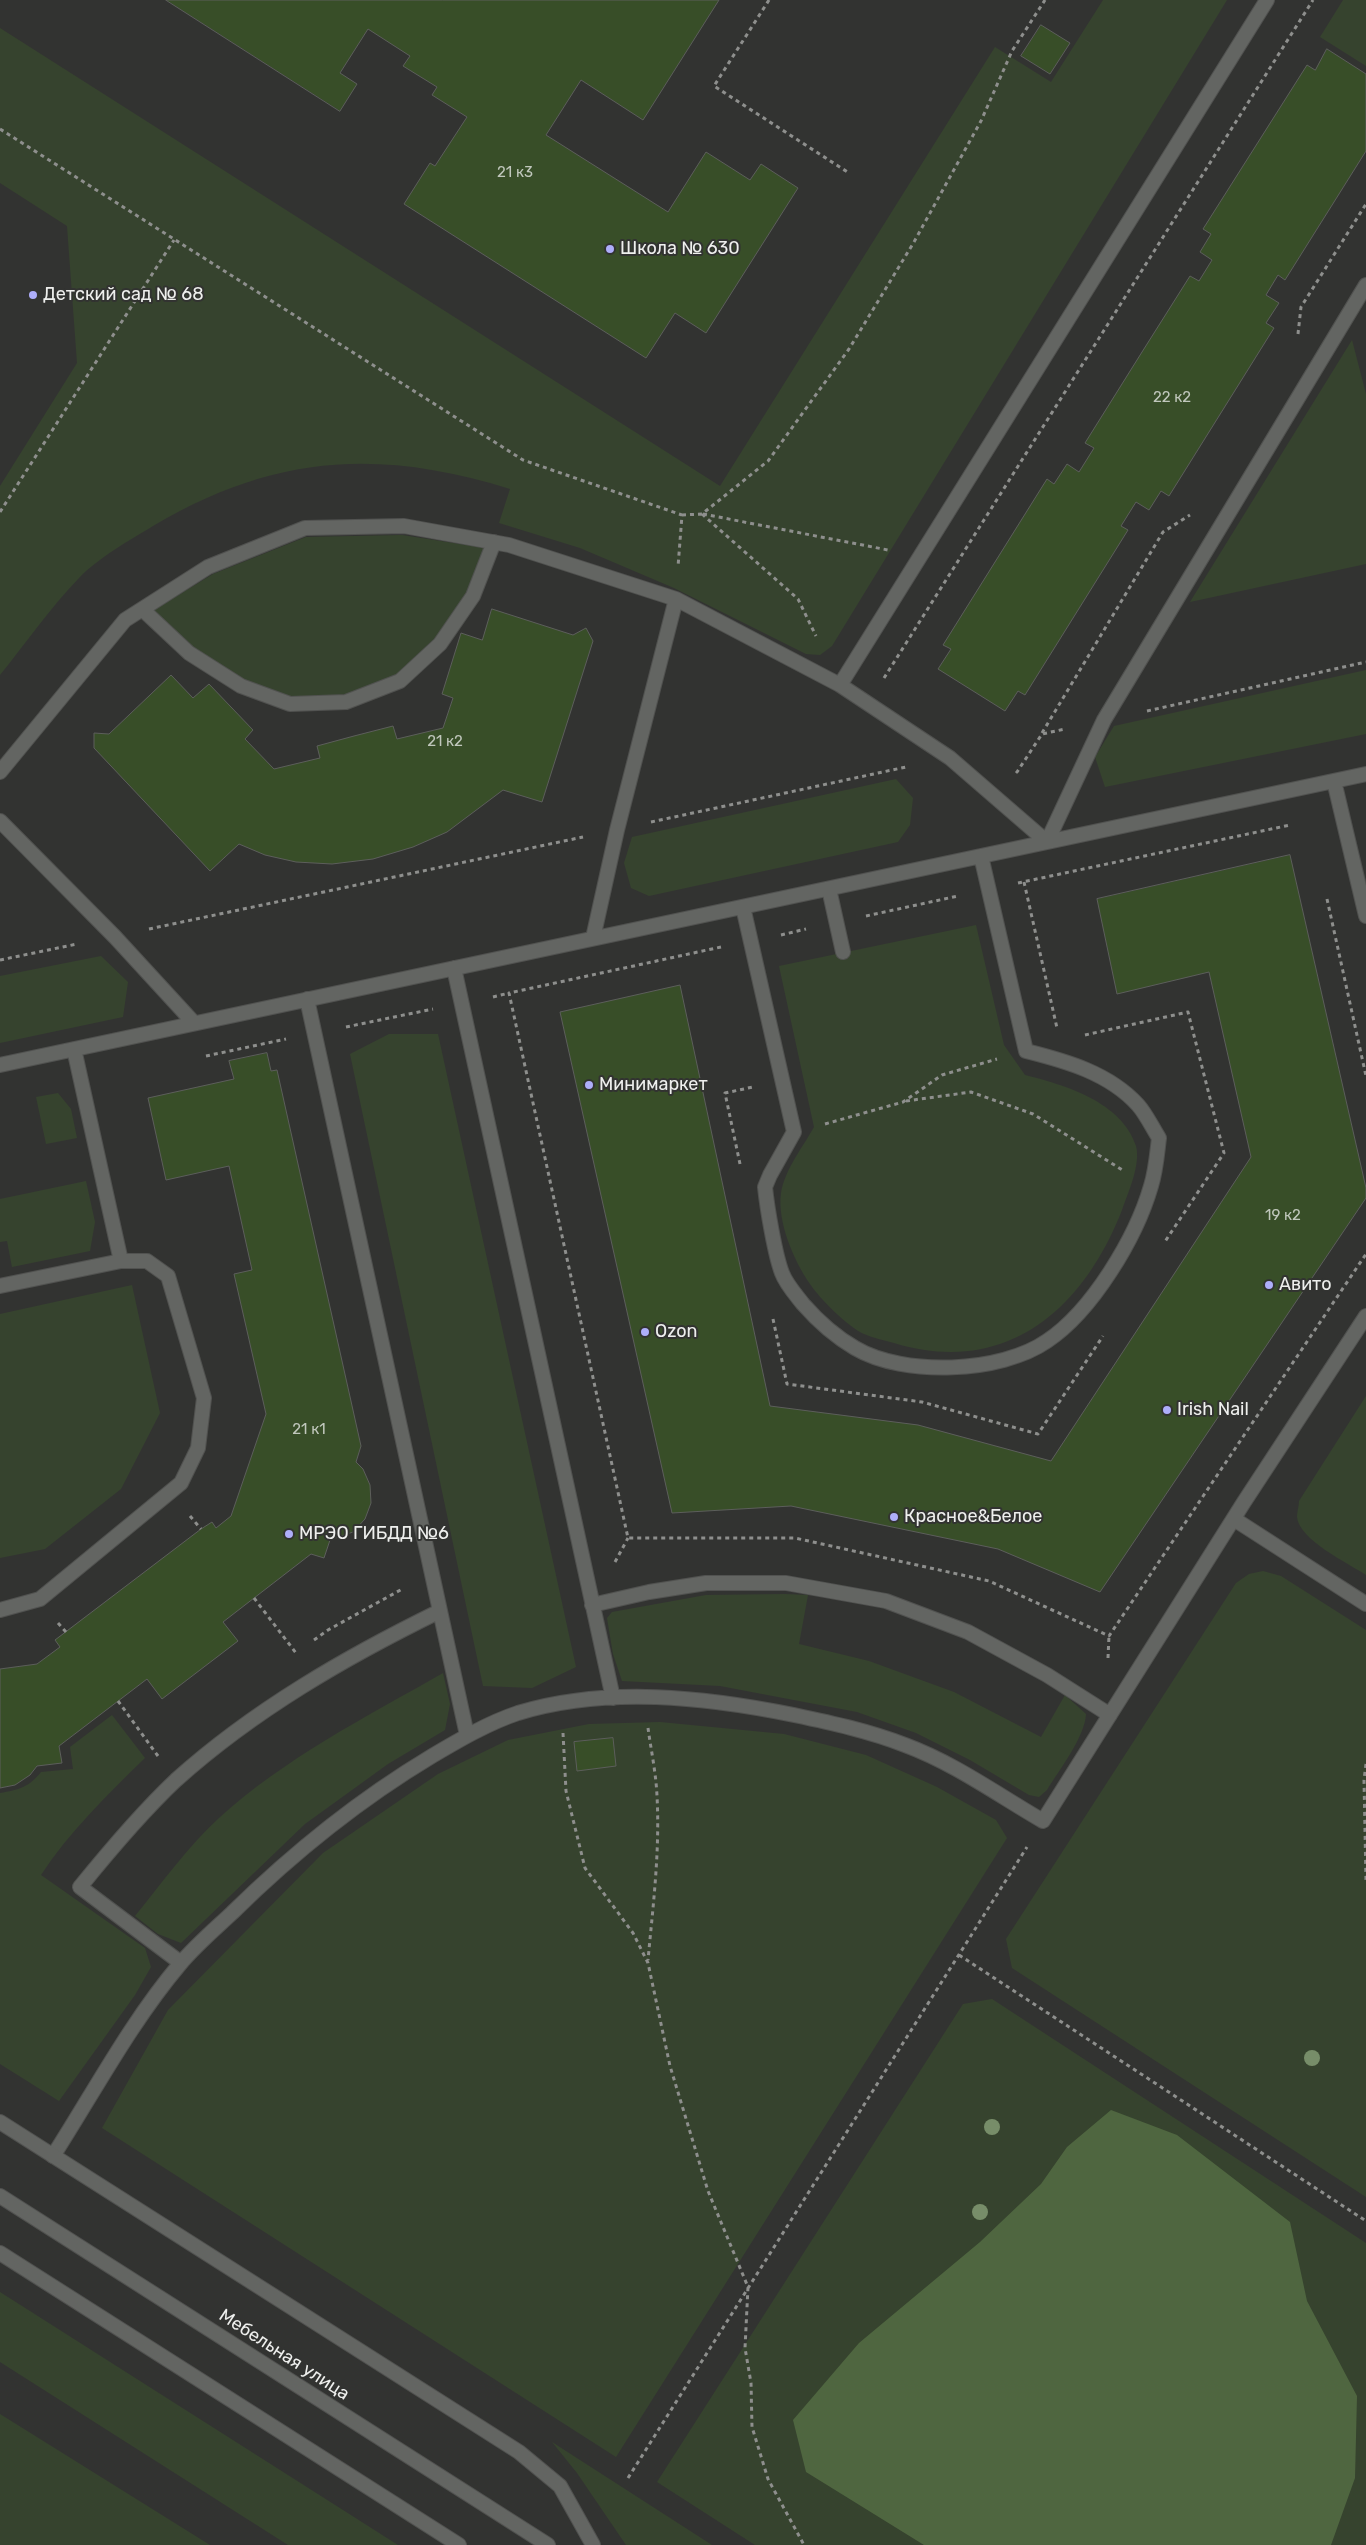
<!DOCTYPE html>
<html>
<head>
<meta charset="utf-8">
<style>
	body { margin:0 }
	canvas { display:block; background:#323331 }
</style>
</head>
<body>
<canvas width="1366" height="2545"></canvas>
<script>
const g = document.querySelector('canvas').getContext('2d');
g.lineJoin = 'round';
function fillPath(path, color) {
  g.fillStyle = color;
  g.fill(path, 'evenodd');
}
function trace(path, color, width, dash) {
  g.strokeStyle = color;
  g.lineWidth = width;
  g.lineCap = dash ? 'butt' : 'round';
  g.setLineDash(dash || []);
  g.stroke(path);
}
function label(font, color, halo, rows, align = 'center') {
  g.font = font + ' Rubik,sans-serif';
  g.lineWidth = 4;
  g.setLineDash([]);
  g.textBaseline = 'middle';
  g.strokeStyle = halo;
  g.fillStyle = color;
  for (const [text, x, y, turn = 0] of rows) {
    g.save();
    g.translate(x, y);
    g.rotate((+turn || 0) * Math.PI / 180);
    g.textAlign = isNaN(turn) ? turn : align;
    if (halo) g.strokeText(text, 0, 0);
    g.fillText(text, 0, 0);
    g.restore();
  }
}
const green = new Path2D(`
	M1103 0H1227L832 646 820 655 806 654 674 588 580 548 499 523 510 489C377 448 274 455 153 526 130 540 98 558 79 578 50 608 26 643 0 675V486L77 363 67 226 0 183V28L720 486 995 47 1051 82Z
	M1343 0H1366V66L1320 37Z
	M1352 340 1366 394V564L1190 602Z
	M402 535 486 548 468 594 437 639 399 675 347 697 292 699 242 680 193 649 152 611 213 574 306 537Z
	M1366 670V734L1105 787 1095 757 1114 726Z
	M896 779 913 798 910 825 898 842 649 896 631 888 624 863 632 837Z
	M976 925 1004 1045 1025 1075C1065 1085 1122 1102 1136 1146 1141 1164 1128 1193 1122 1210 1083 1310 1006 1377 894 1343 884 1340 873 1338 864 1334 848 1327 820 1299 810 1284 794 1261 777 1222 781 1193 785 1169 803 1147 814 1127L779 966Z
	M101 956 128 982 123 1017 0 1043V976Z
	M389 1034H438L576 1667 532 1688 483 1686 350 1054Z
	M58 1093 71 1109 77 1138 46 1144 36 1097Z
	M86 1181 95 1222 90 1251 12 1267 7 1241 0 1242V1199Z
	M132 1285 160 1413 121 1489 45 1549 0 1558V1314Z
	M1366 1396V1575C1348 1563 1299 1540 1297 1517 1297 1512 1299 1506 1299 1501Z
	M1263 1571 1281 1576 1366 1630V2197L1012 1968 1006 1939 1236 1583 1249 1574Z
	M785 1594 808 1595 799 1644 869 1661 954 1692 1041 1737 1065 1695 1086 1714C1085 1737 1059 1770 1047 1790L1039 1797 1029 1795 970 1760 916 1733 857 1712 720 1686 622 1681 613 1654 607 1618 612 1612 706 1595Z
	M443 1673 450 1704 445 1730 388 1764 305 1824 181 1943 158 1934 135 1916C161 1884 189 1845 219 1818 285 1758 366 1717 443 1673Z
	M112 1715 145 1758C107 1795 70 1831 41 1875L145 1948 151 1967 135 1995 59 2101 0 2064V1793C19 1790 29 1787 41 1772L73 1769 70 1747Z
	M660 1722 784 1734 866 1755 937 1787 996 1820 1007 1838 616 2457 102 2128 168 2010 323 1853 438 1774 508 1740 589 1724Z
	M992 1999 1366 2243V2545H755L657 2482 963 2004Z
	M0 2292 398 2545H288L0 2362Z
	M0 2414 210 2545H0Z
	M552 2442 712 2545H626L577 2473Z`);
const forest = new Path2D(`
	M1111 2110 1177 2135 1290 2222 1307 2301 1357 2396 1355 2478 1331 2545H924L806 2472 793 2420 859 2343 980 2242 1041 2184 1067 2147Z`);
const building = new Path2D(`
	M166 0H719L643 120 581 80 546 135 668 212 706 152 750 180 761 164 798 188 706 333 675 313 646 358 404 204 430 163 435 166 467 117 432 95 437 87 403 66 410 56 368 29 340 73 357 84 340 111Z
	M1041 25 1070 43 1050 74 1021 56Z
	M1327 49 1366 74V151L1285 280 1278 275 1266 295 1279 303 1266 323 1274 328 1169 496 1161 491 1149 510 1136 502 1121 526 1128 530 1025 695 1018 691 1005 711 938 669 951 649 943 645 1047 479 1054 484 1067 464 1079 472 1094 448 1085 443 1142 352 1190 276 1199 281 1212 260 1200 252 1211 234 1203 229 1307 65 1315 70Z
	M492 609 573 635 586 628 593 641 542 802 503 790 447 832 413 847 373 859 332 864 296 862 265 855 239 844 210 871 94 748V733L109 734 171 675 193 698 209 684 253 730 245 739 274 769 320 758 317 746 354 736 393 726 397 739 443 728 453 698 442 694 461 633 482 640Z
	M1290 855 1366 1188V1198L1100 1592 998 1549 791 1506 672 1513 560 1012 680 985 770 1406 918 1425 1051 1461 1251 1157 1209 972 1117 994 1097 899Z
	M267 1053 271 1071 277 1070 361 1446 356 1462 363 1469 370 1485 371 1503 365 1519 353 1532 330 1540 324 1558 311 1554 223 1622 238 1641 162 1699 147 1679 59 1746 62 1763 37 1766 30 1775 15 1785 0 1788V1669L37 1664 60 1647 55 1640 201 1529 212 1522 216 1528 231 1516 266 1414 234 1274 252 1270 229 1166 166 1180 148 1098 234 1079 229 1061Z
	M613 1738 616 1766 577 1771 574 1742Z`);
const path = new Path2D(`
	M769 0 714 86 849 173
	M0 129 523 460 682 515 678 567
	M1298 334 1301 307 1366 204
	M0 512 174 240
	M702 514 798 599 816 636
	M703 514 888 550
	M682 515 702 514 768 461 849 349 914 242 981 121 1012 51 1045 0
	M884 678 1313 0
	M1147 711 1366 662
	M1042 733 1163 532 1190 515
	M1016 771 1017 772 1042 734 1065 729
	M651 822 906 767
	M1024 882 1057 1028
	M1018 883 1290 825
	M1327 899 1366 1076
	M866 916 958 896
	M149 929 583 837
	M781 935 806 929
	M721 947 509 993 628 1538H795L989 1581 1109 1636 1366 1254
	M0 960 77 944
	M493 997 509 993
	M346 1027 433 1009
	M1085 1035 1188 1012 1224 1153 1164 1243
	M206 1056 286 1039
	M906 1101 971 1092 1033 1114 1124 1171
	M825 1124 903 1102 942 1075 997 1059
	M740 1164 725 1093 753 1087
	M773 1319 787 1384 922 1402 1038 1434 1103 1336
	M190 1516 201 1529
	M615 1562 628 1538
	M254 1598 296 1653
	M58 1623 66 1632
	M314 1640 328 1630 404 1588
	M1108 1658 1109 1636
	M118 1701 158 1756
	M648 1728C651 1750 656 1773 657 1796 660 1851 653 1906 648 1960
	M563 1733 566 1791 585 1868 633 1933 648 1963 670 2066 708 2191 748 2287 745 2348 751 2383 752 2427 768 2479 804 2545
	M1366 1764 1364 1780 1366 1881
	M959 1955 1366 2221
	M628 2478 1027 1847`);
const service = new Path2D(`
	M1267 0 840 685 950 758 1047 842 1104 720 1366 285
	M676 599 840 685
	M142 609 189 653 241 686 290 704 346 702 400 681 440 644 473 596 494 542
	M0 772 125 620 208 567 305 528 404 526 509 545 676 599 617 830 593 938
	M1334 781 1366 916
	M0 821 115 937 194 1023
	M829 889 843 952
	M743 907 794 1132 770 1175 765 1187C767 1207 775 1255 782 1273 786 1284 796 1295 803 1304 817 1320 836 1337 855 1348 904 1377 1001 1373 1047 1341 1092 1311 1136 1238 1151 1186 1156 1170 1157 1154 1159 1138 1152 1127 1146 1114 1138 1105 1109 1073 1066 1061 1026 1051L981 856
	M454 968 613 1698
	M307 999 467 1735
	M74 1049 121 1261
	M0 1065 1366 774
	M0 1286 121 1261H147L168 1276 204 1398 198 1448 181 1483 40 1599 0 1610
	M1234 1519 1366 1604
	M592 1605 649 1592 706 1583H786L886 1601 968 1632 1047 1675 1110 1715
	M181 1963 80 1887C110 1850 141 1813 176 1780 254 1710 346 1657 440 1611
	M53 2156C94 2092 131 2022 180 1964 196 1945 215 1929 232 1913 294 1852 357 1801 432 1756 459 1740 488 1723 518 1713 607 1686 705 1697 794 1715 832 1723 869 1731 905 1745 954 1763 998 1795 1043 1821L1244 1502 1366 1316`);
const minor = new Path2D(`
	M0 2122 519 2452 560 2486 593 2545`);
const tertiary = new Path2D(`
	M0 2196 548 2545
	M0 2253 459 2545`);
const trees = [
	[1312,2058],
	[992,2127],
	[980,2212]
];
const markers = [
	[610,249,5,"#aeaefa"],
	[33,295,5,"#aeaefa"],
	[589,1085,5,"#aeaefa"],
	[1269,1285,5,"#aeaefa"],
	[645,1332,5,"#aeaefa"],
	[1167,1410,5,"#aeaefa"],
	[894,1517,5,"#aeaefa"],
	[289,1534,5,"#aeaefa"]
];
const numberNames = [
	["21 к3",515,173],
	["22 к2",1172,398],
	["21 к2",445,742],
	["19 к2",1283,1216],
	["21 к1",309,1430]
];
const poiNames = [
	["Школа № 630",620,249],
	["Детский сад № 68",43,295],
	["Минимаркет",599,1085],
	["Авито",1279,1285],
	["Ozon",655,1332],
	["Irish Nail",1177,1410],
	["Красное&Белое",904,1517],
	["МРЭО ГИБДД №6",299,1534]
];
const streetNames = [
	["Мебельная улица",284,2355,33]
];
fillPath(green, '#36432e');
fillPath(forest, '#4f6640');
fillPath(building, '#384e28');
trace(building, '#5c5e5b', 1);
trace(service, '#515250', 16);
trace(minor, '#515250', 16);
trace(tertiary, '#515250', 16);
trace(path, '#8e8f8d', 3, [4, 4]);
trace(service, '#636562', 14);
trace(minor, '#636562', 14);
trace(tertiary, '#636562', 14);
g.fillStyle = '#778d69';
for (const [x, y] of trees) {
  g.beginPath();
  g.arc(x, y, 8, 0, 2 * Math.PI);
  g.fill();
}
for (const [x, y, r, color] of markers) {
  const dot = new Path2D();
  dot.arc(x, y, r, 0, 2 * Math.PI);
  g.fillStyle = color;
  g.fill(dot);
  trace(dot, '#323331', 2);
}
label('15px', '#c0c7bc', null, numberNames);
label('18px', '#eeefed', '#323331', poiNames, 'left');
label('18px', '#eeefed', '#323331', streetNames);
</script>
</body>
</html>
